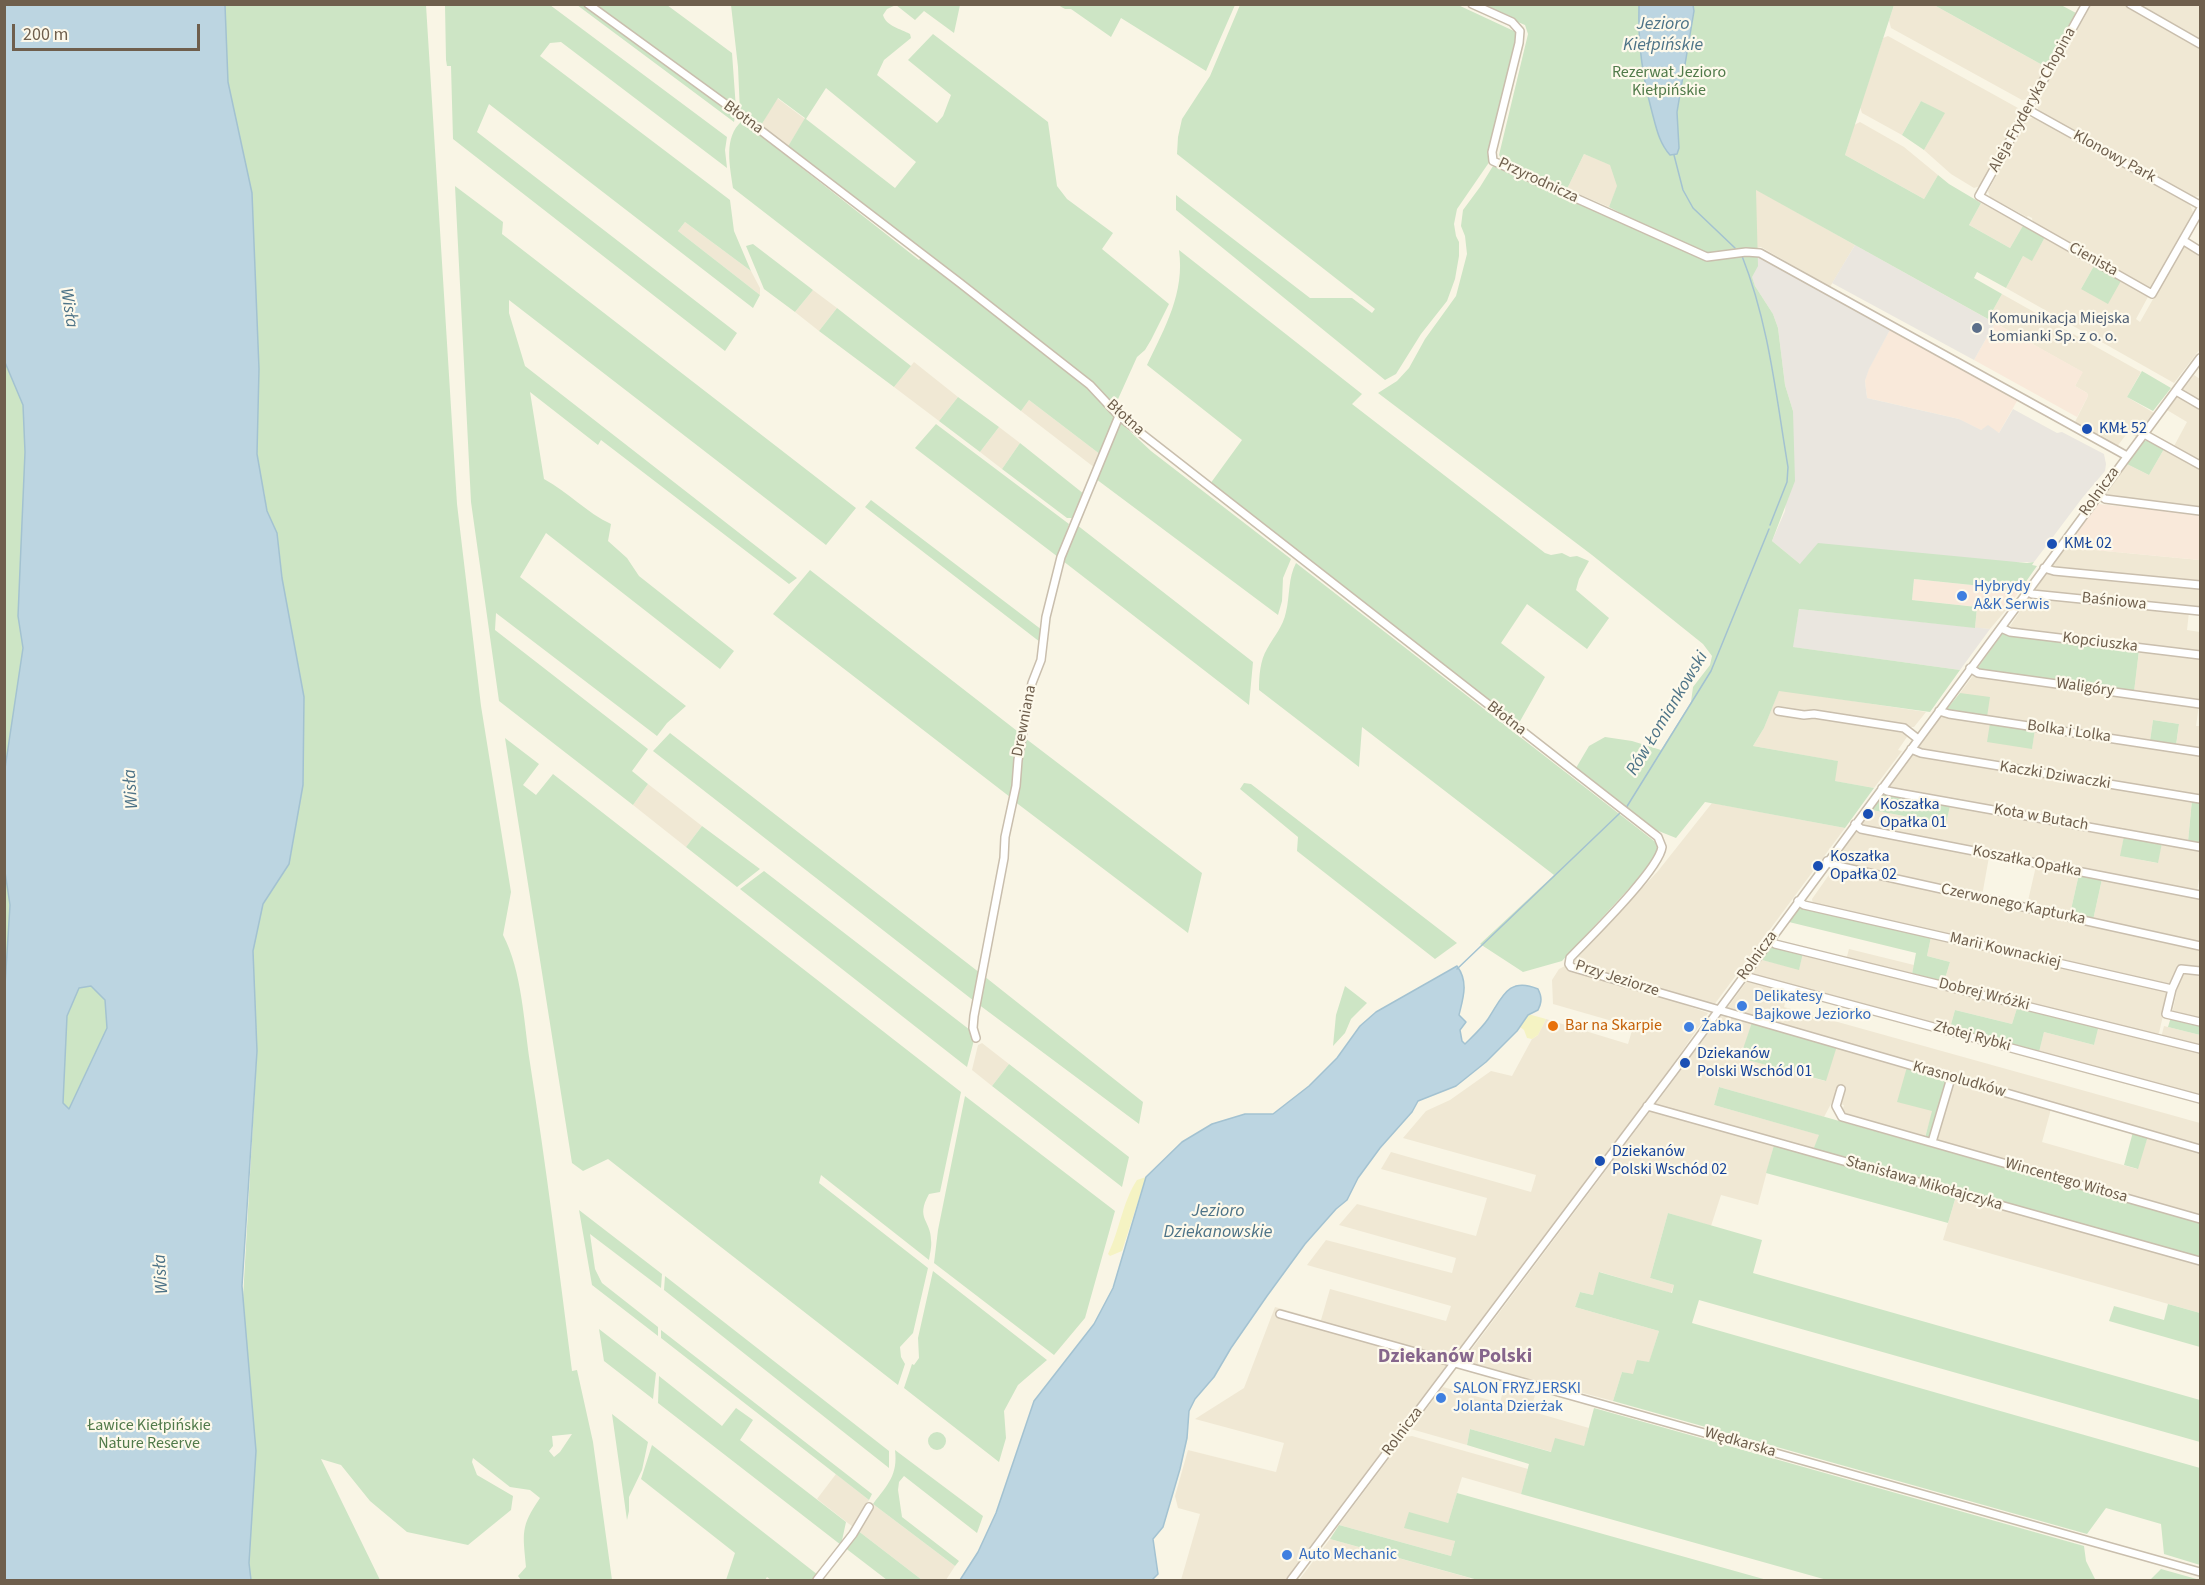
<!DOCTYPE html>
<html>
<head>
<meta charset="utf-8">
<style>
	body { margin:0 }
	#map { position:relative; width:2205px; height:1585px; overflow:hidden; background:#f9f5e5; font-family:"Source Sans 3",sans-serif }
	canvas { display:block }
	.frame { position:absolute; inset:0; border:6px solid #6f5f4d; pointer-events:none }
	.scale { position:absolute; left:12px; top:24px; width:188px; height:27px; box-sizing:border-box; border:3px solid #6f5f4d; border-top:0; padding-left:8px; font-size:18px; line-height:21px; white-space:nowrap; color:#6f5f4d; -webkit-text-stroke:4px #fdf9eb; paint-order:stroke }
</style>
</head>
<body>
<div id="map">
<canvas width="2205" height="1585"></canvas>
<div class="frame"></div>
<div class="scale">200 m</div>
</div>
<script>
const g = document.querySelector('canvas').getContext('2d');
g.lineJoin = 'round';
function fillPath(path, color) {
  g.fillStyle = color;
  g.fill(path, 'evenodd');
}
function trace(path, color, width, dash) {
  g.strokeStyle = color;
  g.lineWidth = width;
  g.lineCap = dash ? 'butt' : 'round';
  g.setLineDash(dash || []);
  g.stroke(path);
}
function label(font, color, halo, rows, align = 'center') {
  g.font = font + ' "Source Sans 3",sans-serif';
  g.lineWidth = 4.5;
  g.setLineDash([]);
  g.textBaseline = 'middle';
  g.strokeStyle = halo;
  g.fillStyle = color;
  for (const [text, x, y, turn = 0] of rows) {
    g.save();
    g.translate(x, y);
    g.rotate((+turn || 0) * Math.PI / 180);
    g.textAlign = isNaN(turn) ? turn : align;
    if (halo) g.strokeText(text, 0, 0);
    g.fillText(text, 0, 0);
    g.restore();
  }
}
const residential = new Path2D(`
	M1894 5H1934L2046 67 2029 99 2022 100 1891 28 1889 20Z
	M2091 5H2200V196L2194 197 2190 205 2193 212 2152 290 2033 223 2032 218 2028 216 2027 217 1990 197 1988 191 2027 120 2034 117 2038 109 2037 103Z
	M1888 36 2018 108 2020 115 1980 186 1974 188 1951 174 1924 150 1944 114 1921 101 1902 135 1862 113 1860 107 1883 38Z
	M777 98 805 119 787 148 760 127Z
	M1860 122 1904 147 1938 175 1924 199 1845 155 1854 125Z
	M1584 154 1624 170 1609 207 1567 189Z
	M1750 186 1855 245 1830 287 1761 247 1733 252Z
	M1981 203 2023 226 2010 248 1969 225Z
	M685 222 751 271 760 288V295L678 231Z
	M2045 237 2095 264 2081 289 2122 279 2149 295 2136 319 2140 322 2183 246 2200 255V349L2174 383 2006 288 2023 256 2032 260Z
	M813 290 837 308 819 331 795 312Z
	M2002 294 2141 372 2127 397 2154 413 2136 437 2128 432 2116 448 2074 424 2088 396 2087 393 2075 386 2082 372 1988 319Z
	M914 362 958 397 939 421 894 387Z
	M2194 375 2200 379V402L2181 392Z
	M2178 396 2200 409V463L2173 448 2187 422 2167 410Z
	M1029 400 1101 455 1095 468 1021 411Z
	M999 427 1020 443 1002 469 980 452Z
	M2164 449 2200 469V507L2155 504 2112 498 2107 495 2106 492 2127 464 2149 475Z
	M2063 547 2200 560V582L2050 567Z
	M2047 573 2200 588V609L2033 592Z
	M2031 595 2189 612 2187 630 2200 632V652L2012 629 2010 626Z
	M1977 607 2006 610 1990 629 1975 628Z
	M2139 650 2200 657V701L2134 692Z
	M1974 674 2199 705 2196 726H2200V749L2176 745 2179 724 2153 720 2150 741 1987 717 1960 693Z
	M1779 690 1926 712 1914 727H1910L1906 734 1907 737 1898 750 1902 751 1874 788 1834 781 1837 761 1753 746 1764 728Z
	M1941 716 1990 723 2032 748 2035 730 2200 754V797L1933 754 1917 749Z
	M1913 755 2192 800 2188 842 1888 789Z
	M648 784 702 826 686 847 633 805Z
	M1712 803 1845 828 1714 1005 1588 971 1708 1013 1670 1069 1285 1580H1181L1200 1514 1178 1508 1175 1496 1188 1450 1276 1472 1284 1443 1195 1419 1244 1388 1275 1307 1321 1320 1330 1289 1446 1321 1451 1306 1307 1265 1326 1240 1452 1273 1456 1258 1339 1225 1357 1204 1476 1236 1487 1198 1381 1169 1391 1152 1531 1192 1536 1175 1403 1138 1426 1111 1450 1100 1491 1071 1512 1076 1532 1039 1538 1035 1546 1019 1628 1044 1633 1027 1553 1004 1552 980 1559 969 1569 964 1577 965 1575 960 1658 871Z
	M1950 806 2124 836 2121 856 2157 863 2162 843 2200 850V871L2197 893 1860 826 1872 810 1946 824Z
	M1857 831 1989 857 1982 896 1838 864 1834 861Z
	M2036 866 2079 874 2070 914 2027 905Z
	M1833 869 2200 948V970L2177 965 2172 984 2169 986 1813 904 1812 899Z
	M2102 879 2200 898V943L2093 920Z
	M1931 937 2166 991 2168 994 2159 1033 2155 1035 1944 982 1950 962 1927 956Z
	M1849 949 1914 965 1912 974 1846 960Z
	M1803 953 2018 1005 2012 1024 1955 1010 1950 1028 1750 976 1762 960 1799 969Z
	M2181 971 2200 973V1020L2172 1014Z
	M1747 981 1788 992 1784 1007 2200 1123V1147L1725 1011Z
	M1723 1013 1752 1022 1741 1058 1825 1081 1836 1047 1907 1067 1933 1111 1925 1137 1845 1114 1843 1109 1844 1105 1832 1102 1824 1117 1719 1087 1714 1105 1820 1135 1813 1150 1655 1105Z
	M2099 1025 2200 1051V1097L2039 1052 2044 1032 2094 1045Z
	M2164 1026 2200 1035V1047L2164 1038 2162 1034Z
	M982 1043 1009 1064 992 1086 972 1070 978 1045Z
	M1953 1081 2051 1109 2042 1142 2137 1169 2148 1136 2200 1151V1215L1937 1140Z
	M1651 1110 1774 1145 1758 1205 1721 1195 1711 1226 1668 1213 1650 1278 1674 1285 1671 1293 1600 1272 1593 1295 1580 1292 1575 1307 1659 1331 1649 1363 1633 1375 1622 1372 1613 1401 1463 1361Z
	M1956 1196 2200 1265V1313L1943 1240Z
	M1505 1383 1536 1392 1530 1411 1589 1428 1584 1446 1552 1452 1470 1429 1467 1445 1411 1429 1443 1387 1500 1403Z
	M1412 1436 1528 1469 1521 1494 1462 1477 1448 1523 1455 1541 1451 1556 1339 1525 1405 1437Z
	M836 1474 869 1500 853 1527 817 1499Z
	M873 1504 955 1566 946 1580H922L857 1530Z
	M1330 1539 1470 1578 1469 1580H1299Z`);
const commercial = new Path2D(`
	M1995 323 2083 372 2075 386 2087 393 2088 396 2077 417 1974 360Z
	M1891 328 2017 401 1999 433 1986 428 1981 430 1959 419 1867 398 1865 381 1869 368Z
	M2098 504 2200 514V560L2063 547Z
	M1914 579 2020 590 2006 610 1912 600Z`);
const industrial = new Path2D(`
	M1855 245 1995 323 1974 360 1832 283Z
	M1759 254 1891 328 1869 369 1865 381 1867 398 1959 419 1981 430 1988 425 1999 433 2013 409 2057 433 2062 432 2104 454 2106 464 2105 471 2083 497 2034 562 1800 564 1772 541 1785 511 1793 411 1785 385 1778 328 1773 314 1755 286 1744 256Z
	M1799 609 1990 629 1960 670 1792 647Z`);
const green = new Path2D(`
	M4 5H426L457 504 481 706 511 892 503 935C522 971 524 1023 530 1063 546 1166 559 1268 572 1371L577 1370 593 1442 612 1580H521L518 1576 526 1567C523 1533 520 1527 540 1498L530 1490 510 1487 473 1458 472 1462 477 1475 513 1496 511 1510 468 1545 407 1532 370 1501 341 1465 321 1459 380 1580H5ZM264 491 267 511 277 533 282 578 304 697 303 785 289 864 263 904 253 951 257 1051 243 1298 203 1214ZM572 1434 560 1452 554 1457 549 1451 553 1446 552 1436Z
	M445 5H550L727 137 725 150 727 168 561 42 550 43 540 56 730 200 734 231 751 271 685 222 678 231 760 295 753 308 489 104 477 132 737 333 725 351 453 139 451 66H447L446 60Z
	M577 5H586L735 116 734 122Z
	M595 5H667L732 53 736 109Z
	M731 5H960L954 33 924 11 915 20 896 5 887 9 883 15C886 26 901 29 910 34L911 38 884 60 877 75 937 123 943 116 951 95 908 60 933 34 1048 122 1057 186 1067 199 1113 233 1102 249 1169 304 1151 340 1145 350 1137 357 1114 408 1081 373 787 148 805 118 778 98 760 127 740 112 738 67ZM826 88 916 162 895 188 806 119Z
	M1058 5H1235L1206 71 1121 18 1111 37 1071 9H1065Z
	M1240 5H1458L1516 32V39L1489 151 1490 161 1457 209 1454 224 1456 236 1459 242V256L1455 279 1447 301 1421 334 1396 374 1385 380 1176 210V195L1310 298H1352L1372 313 1375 309 1177 154 1178 137 1182 119 1210 76Z
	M1478 5H1894L1845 155 1924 199 1938 175 1949 184 1981 203 1969 225 2010 248 2024 224 2045 237 2032 261 2023 256 2006 288 1977 272 1974 278 2002 294 1988 319 1756 190 1758 266 1752 277 1755 286 1773 314 1778 328 1785 385 1793 411 1795 481 1772 541 1800 564 1818 543 2027 563 2034 562 2032 565 2037 566 2020 590 1914 579 1912 600 1977 607 1975 628 1799 609 1793 647 1960 670 1930 712 1779 691 1764 728 1753 746 1838 761 1835 781 1874 788 1845 828 1705 802 1676 838 1656 830 1576 768 1589 746 1605 737 1632 741 1661 750 1691 702 1693 687 1710 665 1712 656 1703 644 1592 555 1378 393 1397 381 1409 368 1425 339 1456 296 1467 254 1465 236 1461 226 1463 210 1480 187 1493 166 1632 226 1628 217 1609 207 1617 186 1610 165 1584 154 1567 189 1503 161 1499 155 1528 34 1525 25Z
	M1934 5H2061L2076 13 2046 67Z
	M1921 101 1945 113 1924 150 1902 135Z
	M742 121 919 260 922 256 1094 392 1103 404 1118 416 1101 455 1029 400 1021 411 733 188C730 166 723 137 742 121Z
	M455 186 503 222 502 234 856 508 826 545 509 300V313L525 366 797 578 789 584 601 440 598 445 530 392 544 479C568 492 587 513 611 524L608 541 627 558 639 576 734 651 720 669 546 533 520 577 686 706 667 723 657 736 496 613 495 630 648 749 632 771 648 784 633 805 499 701 471 502Z
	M753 244 813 290 795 312 764 289 746 246Z
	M1179 250 1362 394 1352 404 1545 553 1551 555 1562 553 1570 557 1577 556 1589 561 1579 579 1576 590 1609 618 1587 649 1527 604 1501 643 1545 677 1519 723 1210 484 1242 440 1147 365C1165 327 1185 293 1179 250Z
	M2095 264 2122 279 2108 304 2081 289Z
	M837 308 911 366 894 387 819 331Z
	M2142 371 2171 388 2153 411 2127 397Z
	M958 397 999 427 980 452 939 421Z
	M1121 423 1151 451 1291 559 1283 578 1282 601 1278 615 1096 479Z
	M936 424 1069 524 1058 557 915 448Z
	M2144 441H2148L2164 449 2149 475 2127 464Z
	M1020 443 1084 494 1073 518H1067L1002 469Z
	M871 500 1042 630 1040 642 865 507Z
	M1077 525 1253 662 1249 705 1063 561Z
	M1296 563 1658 844 1657 854 1647 869 1562 961 1523 972 1480 944 1554 875 1362 727 1359 767 1259 690C1259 677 1260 660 1267 649 1274 636 1283 627 1286 612 1290 595 1288 578 1296 563Z
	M810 570 1021 734 1010 797 773 614Z
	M2003 633 2139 650 2134 692 1976 670Z
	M1960 693 1990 697 1987 717 1945 711Z
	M2153 720 2179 724 2176 745 2150 741Z
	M1990 723 2035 730 2032 749 1987 742Z
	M670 733 980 973 974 1001 653 751Z
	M505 738 539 764 523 785 536 795 553 774 961 1092 940 1192 929 1194C915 1219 931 1220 931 1240 932 1246 930 1253 929 1260L821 1175 819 1183 928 1268 913 1333 900 1347 901 1357 905 1364 898 1385 608 1159 583 1171 572 1163Z
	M1025 738 1202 873 1188 933 1014 801Z
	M1244 783 1251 784 1457 943 1435 959 1297 851 1298 837 1240 789Z
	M1884 793 1950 806 1946 824 1872 810Z
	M2192 800 2200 801V844L2188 842Z
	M702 826 760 869 737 887 686 847Z
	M2124 836 2162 843 2158 863 2120 856Z
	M764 871 970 1030 974 1040 967 1067 740 889Z
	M2079 874 2102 879 2093 920 2070 914Z
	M1800 906 1931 937 1927 956 1950 962 1944 982 1912 974 1916 953 1789 922Z
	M1773 945 1803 953 1799 970 1762 960Z
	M984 976 1143 1102 1139 1124 978 1004Z
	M1345 986 1367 1003 1351 1019 1345 1033 1333 1046 1336 1015Z
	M2018 1005 2099 1025 2094 1045 2044 1032 2039 1052 1950 1028 1955 1010 2012 1024Z
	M2171 1017 2200 1024V1035L2168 1027Z
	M1752 1022 1837 1046 1826 1081 1740 1058Z
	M1009 1064 1129 1157 1122 1187 992 1086Z
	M1907 1067 1945 1078 1946 1081 1931 1136 1925 1138 1932 1111 1897 1102Z
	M1719 1087 2200 1223V1259L1813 1150 1819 1135 1714 1105Z
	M965 1096 1115 1211 1085 1318 1054 1355 934 1263 938 1230Z
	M2133 1132 2148 1136 2138 1169 2124 1165Z
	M1774 1145 1956 1196 1948 1223 1766 1173Z
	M579 1210 662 1274 661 1288 590 1234 595 1269 602 1283 658 1327V1336L592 1285Z
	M1668 1213 1762 1240 1753 1273 2200 1400V1442L1699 1300 1692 1323 2200 1468V1565L2164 1554 2161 1524 2106 1508 2087 1534 1613 1401 1622 1372 1633 1374 1637 1360 1649 1362 1659 1331 1575 1307 1580 1292 1593 1295 1599 1272 1672 1293 1674 1285 1650 1278Z
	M933 1271 1047 1360 1018 1385 1004 1411 1006 1438 999 1462 904 1388 912 1364 914 1365 919 1358 918 1338Z
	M665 1276 889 1451V1468L664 1290Z
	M2168 1304 2200 1313V1347L2109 1321 2114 1306 2164 1320Z
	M599 1329 656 1373 653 1399 604 1361Z
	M661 1330 872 1494 869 1500 661 1338Z
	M659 1376 722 1426 736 1408 753 1420 740 1440 846 1522 841 1545 658 1403Z
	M1594 1408 2084 1546 2086 1561 2095 1579 2094 1580H1827L1521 1494 1529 1464 1467 1445 1470 1429 1551 1452 1555 1438 1584 1446Z
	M612 1414 648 1442 642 1470 629 1497V1511L627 1520Z
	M928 1441a9 9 0 1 1 18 0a9 9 0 1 1-18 0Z
	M652 1445 818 1575 815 1580H771L767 1577 765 1580H726L735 1553 641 1479Z
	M895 1450 983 1516 977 1533 904 1476 899 1482 898 1490 902 1517 959 1561 955 1566 873 1504C888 1484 898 1475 895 1450Z
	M1457 1493 1767 1580H1478L1330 1539 1339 1525 1451 1556 1455 1541 1404 1528 1409 1512 1448 1523Z
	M857 1530 922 1580H887L844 1547Z
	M2161 1569 2200 1580H2150Z`);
const sand = new Path2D(`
	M1528 1014 1546 1019 1538 1035 1532 1039 1527 1038 1524 1030 1520 1027Z
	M1146 1177 1122 1251 1110 1256 1108 1254C1120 1230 1122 1203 1137 1180Z`);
const water = new Path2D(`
	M5 4 225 5 228 82 252 193 259 369 257 454 267 511 277 533 282 578 304 697 303 785 289 864 263 904 253 951 257 1051 242 1286 256 1451 249 1563 251 1580H5L4 1001 10 905 5 872 4 775 23 648 18 616 25 452 23 405 4 360ZM91 986 105 1000 107 1028 69 1109 63 1103 67 1016 79 988Z
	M1639 5H1693L1694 11 1677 112 1679 148 1677 154 1670 155C1659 143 1656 127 1652 112 1642 74 1638 44 1639 5Z
	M1457 966C1469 982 1463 998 1459 1015L1466 1022 1460 1030 1462 1041 1465 1044C1472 1037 1482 1028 1488 1019 1502 998 1508 976 1538 989 1542 997 1542 1002 1538 1010L1528 1015 1517 1031 1486 1062 1456 1086 1418 1101 1412 1112 1380 1148 1358 1178 1347 1200 1336 1209 1305 1244 1267 1296 1231 1348 1214 1377 1195 1399 1189 1411 1187 1438 1180 1469 1163 1527 1153 1539 1158 1574 1152 1580H960L978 1552 996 1513 1034 1401 1094 1324 1113 1288 1146 1177 1182 1142 1212 1124 1245 1114H1273L1309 1086 1337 1058 1360 1026 1376 1012Z`);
const stream = new Path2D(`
	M1674 155 1683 190 1693 208 1735 248
	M1742 256C1769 324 1776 396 1788 467L1787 482 1770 525
	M1626 808 1711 671 1769 529
	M1457 969 1620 813`);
const minor = new Path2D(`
	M588 4 742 116 960 283 1090 385 1119 416 1658 837 1662 847C1659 870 1589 938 1570 958L1569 964 1571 967 2200 1149
	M1472 4 1512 22 1520 31 1519 43 1492 152 1493 161 1707 257 1746 252 1760 253 2127 456
	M2086 4 1979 196 2152 294 2200 210
	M2130 4 2200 44
	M2027 109 2200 205
	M2184 241 2200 251
	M2176 391 2200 405
	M2144 434 2200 465
	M2098 494 2105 499 2200 511
	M2044 568 2054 571 2200 585
	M2027 591 2032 594 2200 611
	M2001 628 2010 632 2200 655
	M1970 668 1978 673 2200 704
	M1778 711 1804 715 1814 714 1904 728 1918 739
	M1939 711 1949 714 2200 752
	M1911 749 1921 753 2200 799
	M1882 788 1887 791 2200 847
	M1855 824 1861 829 2200 895
	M1827 861 1833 865 2200 946
	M1798 901 1804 905 2172 989 2181 969 2200 971
	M1770 939 1775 944 2200 1049
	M1744 974 1748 977 2200 1099
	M2172 989 2166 1014 2200 1022
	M976 1038 973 1028 974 1016 1004 858 1005 837 1016 786 1018 760 1032 683 1041 660 1046 617 1061 557 1119 416
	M1841 1089 1836 1106 1842 1117 2200 1219
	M1647 1106 2200 1261
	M1932 1142 1951 1078
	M1280 1314 2200 1572
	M817 1580 853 1534 869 1507
	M1291 1580 1674 1071 2200 358`);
const markers = [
	[1977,328,6,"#5c6f8a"],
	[2087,429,6,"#1a4fb4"],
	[2052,544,6,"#1a4fb4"],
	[1962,596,6,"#3f7fe0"],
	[1868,814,6,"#1a4fb4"],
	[1818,866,6,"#1a4fb4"],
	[1742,1006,6,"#3f7fe0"],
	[1553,1026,6,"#e8710a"],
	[1689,1027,6,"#3f7fe0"],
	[1685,1063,6,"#1a4fb4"],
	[1600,1161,6,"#1a4fb4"],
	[1441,1398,6,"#3f7fe0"],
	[1287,1555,6,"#3f7fe0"]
];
const parkNames = [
	["Rezerwat Jezioro",1669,73],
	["Kiełpińskie",1669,91],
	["Ławice Kiełpińskie",149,1426],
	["Nature Reserve",149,1444]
];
const streetNames = [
	["Aleja Fryderyka Chopina",2033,100,-61],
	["Błotna",743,118,36],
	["Klonowy Park",2114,157,29],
	["Przyrodnicza",1538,181,25],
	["Cienista",2093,260,29],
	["Błotna",1125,418,42],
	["Rolnicza",2100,492,-54],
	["Baśniowa",2114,602,6],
	["Kopciuszka",2100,643,7],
	["Waligóry",2085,688,8],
	["Błotna",1506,719,38],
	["Drewniana",1025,721,-79],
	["Bolka i Lolka",2069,732,8],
	["Kaczki Dziwaczki",2055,776,9],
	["Kota w Butach",2041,818,10],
	["Koszałka Opałka",2027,862,11],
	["Czerwonego Kapturka",2013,905,12],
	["Marii Kownackiej",2005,951,13],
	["Rolnicza",1758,956,-54],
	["Przy Jeziorze",1617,979,18],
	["Dobrej Wróżki",1984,995,14],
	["Złotej Rybki",1972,1037,15],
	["Krasnoludków",1959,1080,16],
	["Wincentego Witosa",2066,1181,16],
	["Stanisława Mikołajczyka",1924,1184,16],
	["Rolnicza",1403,1432,-53],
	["Wędkarska",1740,1443,16]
];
const serviceNames = [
	["Komunikacja Miejska",1989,319],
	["Łomianki Sp. z o. o.",1989,337]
];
const transitNames = [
	["KMŁ 52",2099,429],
	["KMŁ 02",2064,544],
	["Koszałka",1880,805],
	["Opałka 01",1880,823],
	["Koszałka",1830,857],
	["Opałka 02",1830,875],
	["Dziekanów",1697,1054],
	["Polski Wschód 01",1697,1072],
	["Dziekanów",1612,1152],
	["Polski Wschód 02",1612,1170]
];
const shopNames = [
	["Hybrydy",1974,587],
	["A&K Serwis",1974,605],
	["Delikatesy",1754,997],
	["Bajkowe Jeziorko",1754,1015],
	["Żabka",1701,1027],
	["SALON FRYZJERSKI",1453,1389],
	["Jolanta Dzierżak",1453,1407],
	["Auto Mechanic",1299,1555]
];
const foodNames = [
	["Bar na Skarpie",1565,1026]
];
const waterNames = [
	["Jezioro",1663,25],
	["Kiełpińskie",1663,46],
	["Wisła",68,308,81],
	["Rów Łomiankowski",1668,714,-59],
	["Wisła",132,789,-94],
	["Jezioro",1218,1212],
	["Dziekanowskie",1218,1233],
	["Wisła",162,1274,-94]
];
const quarterNames = [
	["Dziekanów Polski",1455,1358]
];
fillPath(residential, '#f0e8d4');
fillPath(commercial, '#f9e9da');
fillPath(industrial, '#eae6df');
fillPath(green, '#cde5c5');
fillPath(sand, '#f5f3c3');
fillPath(water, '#bcd5e1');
trace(water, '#a3c2d1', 1.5);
trace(stream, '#a3c2d1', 1.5);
trace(minor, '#c9bead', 10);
trace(minor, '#fff', 7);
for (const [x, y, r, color] of markers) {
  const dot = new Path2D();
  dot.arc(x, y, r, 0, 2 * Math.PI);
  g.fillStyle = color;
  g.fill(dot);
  trace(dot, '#fdf9eb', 2);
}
label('16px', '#507a4a', '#fdf9eb', parkNames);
label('16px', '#6f5f4d', '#fdf9eb', streetNames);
label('16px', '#4e5e75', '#fdf9eb', serviceNames, 'left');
label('16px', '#164399', '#fdf9eb', transitNames, 'left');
label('16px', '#366cbe', '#fdf9eb', shopNames, 'left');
label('16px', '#c56008', '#fdf9eb', foodNames, 'left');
label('italic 18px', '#4d7387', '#fdf9eb', waterNames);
label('bold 20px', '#86668c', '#fdf9eb', quarterNames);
</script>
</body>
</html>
